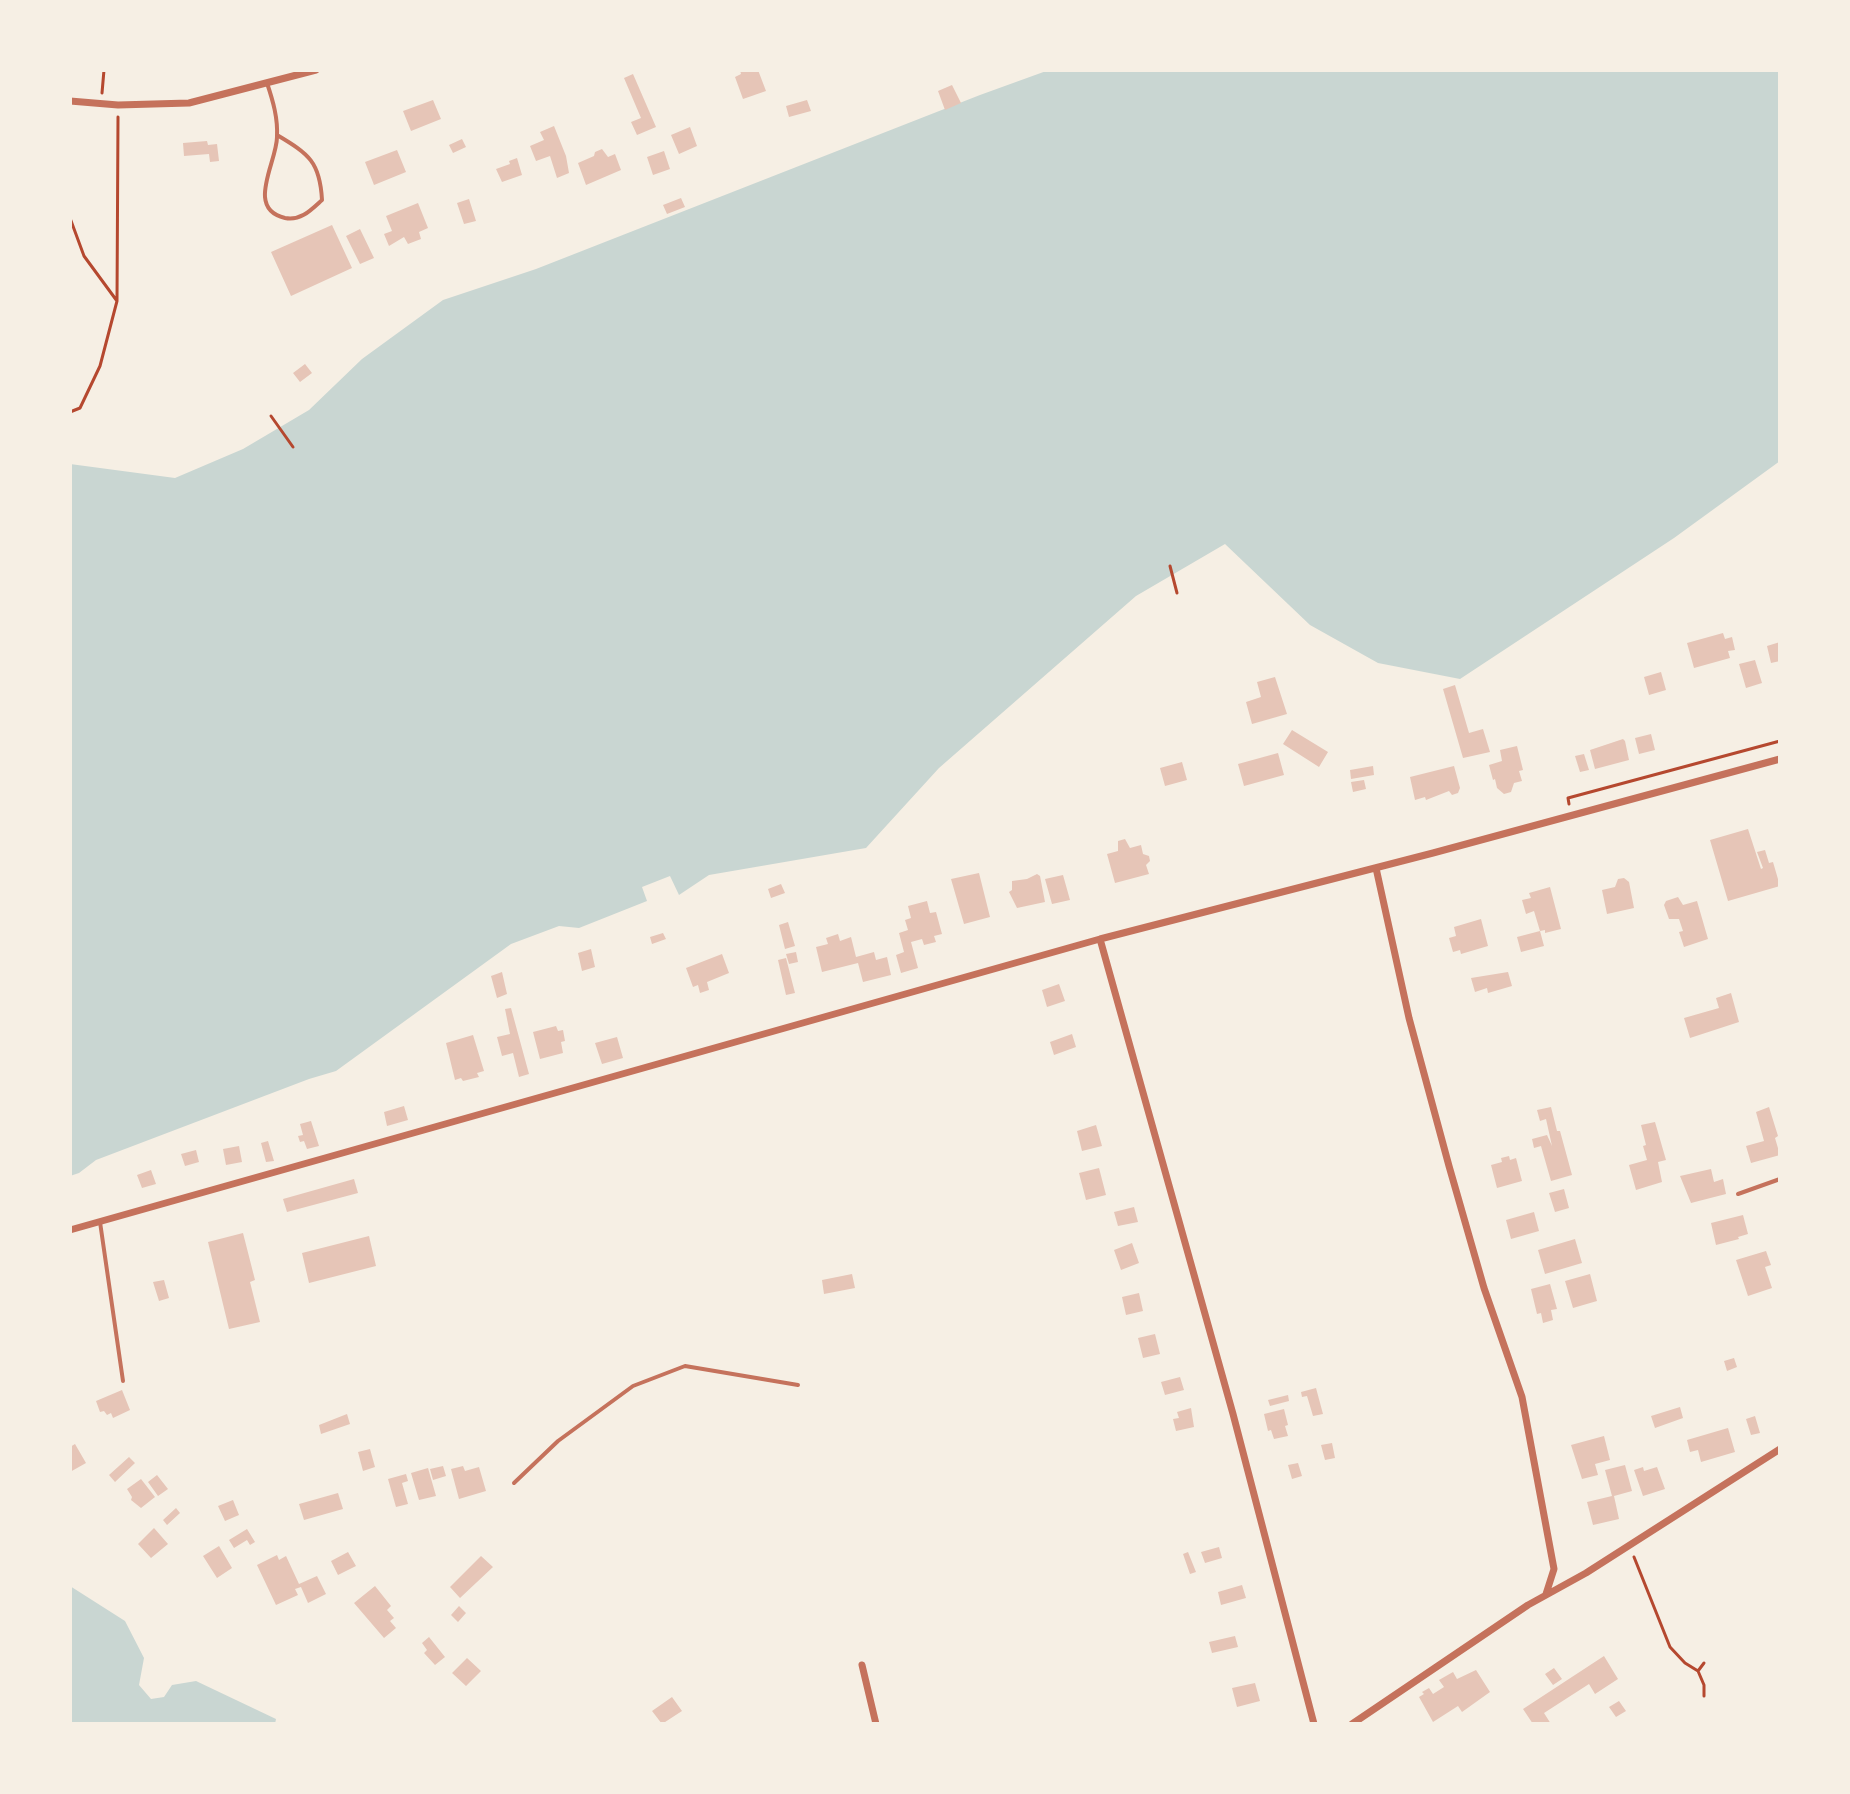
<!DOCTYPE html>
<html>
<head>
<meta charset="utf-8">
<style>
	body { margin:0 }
	#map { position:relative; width:1850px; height:1794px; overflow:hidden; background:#f6efe4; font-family:"Open Sans",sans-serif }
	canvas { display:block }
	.frame { position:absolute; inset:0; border:72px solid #f6efe4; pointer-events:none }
</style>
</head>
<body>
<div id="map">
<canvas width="1850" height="1794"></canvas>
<div class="frame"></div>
</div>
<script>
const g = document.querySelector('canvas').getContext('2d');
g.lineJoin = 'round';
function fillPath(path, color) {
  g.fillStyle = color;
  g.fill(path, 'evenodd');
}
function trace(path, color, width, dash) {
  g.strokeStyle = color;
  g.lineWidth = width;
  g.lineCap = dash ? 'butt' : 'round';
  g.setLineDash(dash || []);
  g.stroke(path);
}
const water = new Path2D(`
	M1049 70H1780V461L1674 538 1460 679 1378 663 1310 625 1225 544 1136 596 939 768 866 848 709 875 679 895 670 876 642 887 647 901 579 928 559 926 511 944 336 1071 309 1079 96 1160 79 1173 70 1176V464L175 478 243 449 309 410 362 359 443 300 536 269 980 95Z
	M70 1586 125 1621 144 1658 139 1685 151 1699 164 1697 172 1685 196 1681 276 1719 275 1724H70Z`);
const building = new Path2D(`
	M740 70H758L766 91 743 99 735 77 741 74Z
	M633 74 656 127 637 135 631 122 641 118 624 78Z
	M952 85 961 103 945 110 938 91Z
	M433 100 441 119 411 131 403 111Z
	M807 100 811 111 789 117 786 106Z
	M554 126 566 156 569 173 557 178 550 156 536 161 530 146 544 140 540 132Z
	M690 127 697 146 679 154 671 135Z
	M462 139 466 147 453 153 449 145Z
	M207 141 208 145 217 144 219 161 210 162 209 154 184 156 183 143Z
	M602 149 608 157 615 154 621 170 586 185 578 163 594 156 595 152Z
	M397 150 406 172 374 185 365 162Z
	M664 151 670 169 653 175 647 157Z
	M517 158 522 175 502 182 496 169 510 164 509 161Z
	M681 198 685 207 667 214 663 205Z
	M469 199 476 221 464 224 457 203Z
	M418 203 428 228 419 232 421 239 408 244 404 237 389 246 384 234 392 231 386 216Z
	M332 225 352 268 291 296 271 252Z
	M360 229 374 258 360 264 346 236Z
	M305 364 312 373 300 382 293 373Z
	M1723 633 1725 639 1732 637 1735 650 1728 651 1730 658 1694 668 1687 643Z
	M1780 642V661L1771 663 1767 646Z
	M1755 660 1762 683 1746 688 1739 664Z
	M1661 672 1666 690 1649 695 1644 677Z
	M1275 677 1287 714 1252 724 1246 702 1261 697 1257 682Z
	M1455 685 1469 733 1483 729 1490 752 1463 758 1443 689Z
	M1292 730 1328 752 1319 767 1283 744Z
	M1651 734 1655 750 1639 754 1635 738Z
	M1623 739 1625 741 1629 760 1595 769 1590 750Z
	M1517 746 1523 770 1519 771 1522 781 1514 783 1511 792 1504 794 1497 788 1495 779 1493 780 1489 765 1502 761 1500 750Z
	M1278 753 1284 775 1244 786 1238 764Z
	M1584 754 1589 770 1580 772 1575 756Z
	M1182 762 1187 780 1165 786 1160 768Z
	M1373 766 1374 775 1351 779 1350 770Z
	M1454 766 1460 788 1458 793 1452 795 1449 791 1426 800 1425 797 1415 800 1410 777Z
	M1364 780 1366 789 1353 792 1351 782Z
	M1748 829 1761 869 1763 868 1757 852 1765 850 1769 863 1773 862 1780 886 1728 901 1710 840Z
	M1125 839 1130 848 1141 845 1143 854 1149 856 1150 861 1146 865 1149 874 1115 883 1107 854 1118 851V841Z
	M979 873 990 917 964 924 951 879Z
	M1037 874 1040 876 1045 902 1017 908 1009 892 1012 890V881L1027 879Z
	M1063 875 1070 900 1052 904 1045 879Z
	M1624 878 1629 882 1634 908 1607 914 1602 890 1615 887 1618 879Z
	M781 884 785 893 771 898 768 889Z
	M1550 887 1561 929 1545 933V930L1540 931 1534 911 1526 914 1522 900 1531 898 1529 893Z
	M1678 897 1683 905 1697 901 1708 939 1684 947 1679 932 1683 931 1679 919H1669L1664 905 1666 901Z
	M927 901 930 913 936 912 942 934 934 936 936 942 924 945 922 939 911 942 918 968 901 973 896 955 904 952 899 933 908 930 905 920 911 918 908 906Z
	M1481 919 1488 946 1461 954 1460 950 1453 952 1449 938 1456 936 1454 927Z
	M788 922 795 946 785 949 779 925Z
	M1540 931 1544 946 1521 952 1517 937Z
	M663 933 666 939 652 944 650 937Z
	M838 934 840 941 851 937 856 957 874 952 876 960 887 957 891 975 863 982 858 963 822 972 816 947 828 944 826 938Z
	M591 949 595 967 582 971 578 953Z
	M796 952 798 962 789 964 786 954Z
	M722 954 729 973 707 982 709 990 700 993 698 985 693 987 686 968Z
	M786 958 795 993 786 995 778 960Z
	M502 972 507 994 497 998 491 976Z
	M1508 972 1512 986 1488 993 1487 988 1475 992 1471 978Z
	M1059 984 1065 1001 1047 1007 1042 990Z
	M1731 993 1739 1022 1690 1038 1684 1018 1719 1008 1716 998Z
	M511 1008 529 1074 519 1077 513 1053 502 1056 497 1037 510 1034 505 1009Z
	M556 1026 558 1031 563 1030 565 1041 561 1042 563 1053 540 1059 533 1032Z
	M1072 1034 1076 1047 1054 1055 1050 1042Z
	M473 1035 484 1071 477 1073 479 1077 463 1081 461 1078 455 1080 446 1043Z
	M617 1037 623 1058 602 1064 595 1043Z
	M404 1106 408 1120 387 1126 384 1112Z
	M1551 1107 1557 1131H1560L1572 1175 1551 1181 1541 1146 1534 1148 1532 1139 1547 1135 1552 1146 1546 1119 1540 1121 1537 1110Z
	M1769 1107 1778 1136 1775 1138 1780 1155 1751 1163 1746 1146 1764 1141 1756 1112Z
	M311 1121 319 1146 307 1149 304 1141 300 1142 298 1136 303 1135 300 1124Z
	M1655 1122 1666 1160 1658 1162 1662 1182 1636 1190 1629 1165 1647 1160 1643 1146 1646 1145 1641 1125Z
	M1096 1125 1102 1146 1082 1151 1077 1131Z
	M268 1141 274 1161 266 1162 261 1143Z
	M239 1146 242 1162 226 1165 223 1149Z
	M196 1150 199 1162 185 1166 181 1154Z
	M1509 1156 1510 1160 1516 1158 1522 1181 1497 1188 1491 1165 1502 1162 1501 1158Z
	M1099 1168 1106 1195 1086 1200 1079 1173Z
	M1711 1169 1714 1182 1723 1179 1726 1194 1691 1203 1680 1176Z
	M151 1170 156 1184 142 1188 137 1175Z
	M354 1179 358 1193 287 1212 283 1199Z
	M1564 1189 1569 1208 1555 1212 1549 1193Z
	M1134 1207 1138 1222 1118 1226 1114 1212Z
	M1534 1212 1539 1231 1511 1239 1506 1220Z
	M1743 1215 1748 1234 1738 1237 1739 1239 1716 1245 1711 1223Z
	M243 1233 255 1280 250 1282 260 1322 229 1329 208 1242Z
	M369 1236 376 1266 309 1283 302 1253Z
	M1575 1239 1582 1263 1545 1274 1538 1250Z
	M1132 1243 1139 1263 1121 1270 1114 1250Z
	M1766 1251 1771 1265 1765 1267 1772 1288 1748 1296 1736 1260Z
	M852 1274 855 1288 824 1294 822 1280Z
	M1590 1274 1597 1301 1573 1308 1565 1281Z
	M164 1280 169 1298 159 1301 153 1282Z
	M1550 1284 1557 1309 1551 1310 1553 1320 1543 1323 1541 1313 1537 1314 1531 1289Z
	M1139 1293 1143 1311 1126 1315 1122 1297Z
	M1155 1334 1160 1354 1143 1358 1138 1338Z
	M1734 1358 1737 1367 1727 1371 1724 1361Z
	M1180 1377 1184 1390 1165 1395 1161 1382Z
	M1316 1388 1323 1414 1313 1416 1307 1396 1302 1397 1301 1392Z
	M122 1390 130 1410 113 1418 111 1413 107 1415 104 1411 100 1412 96 1401Z
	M1288 1395 1289 1401 1270 1406 1268 1400Z
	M1680 1407 1683 1418 1655 1428 1651 1416Z
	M1191 1408 1194 1427 1176 1431 1173 1419 1179 1418 1177 1412Z
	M1284 1409 1288 1425 1285 1426 1288 1436 1274 1439 1271 1430 1268 1431 1264 1414Z
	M347 1414 350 1424 321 1434 319 1425Z
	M1755 1416 1760 1433 1751 1435 1746 1419Z
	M1728 1428 1735 1452 1701 1462 1698 1450 1690 1452 1687 1440Z
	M1604 1436 1610 1460 1595 1464 1598 1475 1582 1479 1571 1445Z
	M1332 1443 1335 1458 1325 1460 1321 1445Z
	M75 1444 86 1463 70 1472V1447Z
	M370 1449 375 1467 363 1471 358 1452Z
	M129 1457 135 1463 115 1482 109 1475Z
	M1298 1463 1302 1476 1292 1479 1288 1465Z
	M1625 1465 1632 1491 1614 1496 1619 1519 1593 1525 1587 1502 1612 1496 1605 1470Z
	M443 1466 446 1476 433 1480 430 1469Z
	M463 1466 465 1471 479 1467 486 1491 459 1499 451 1469Z
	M1643 1467 1644 1471 1657 1467 1665 1489 1643 1496 1634 1470Z
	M428 1468 436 1496 419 1500 411 1473Z
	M406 1474 408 1481 402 1483 408 1504 396 1507 388 1479Z
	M157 1475 168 1489 158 1496 148 1482Z
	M141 1479 155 1497 141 1508 131 1500 132 1497 127 1489Z
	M338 1493 343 1509 304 1520 299 1504Z
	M233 1500 239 1515 225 1521 218 1506Z
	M176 1508 180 1513 167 1525 163 1520Z
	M154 1528 168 1544 151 1558 138 1544Z
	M247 1529 255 1542 250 1545 247 1540 234 1548 229 1540Z
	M219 1546 232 1568 217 1578 203 1556Z
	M1219 1547 1222 1558 1205 1563 1201 1552Z
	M348 1552 356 1566 338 1575 331 1561Z
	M1188 1552 1196 1572 1190 1574 1183 1554Z
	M277 1555 279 1560 286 1556 299 1584 317 1576 326 1594 308 1603 301 1587 295 1589 298 1595 276 1605 257 1565Z
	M481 1556 493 1567 460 1598 450 1587Z
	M1242 1585 1246 1598 1221 1605 1218 1592Z
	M375 1586 391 1606 387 1610 394 1618 390 1621 396 1628 384 1638 354 1603Z
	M459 1606 466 1613 458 1622 451 1615Z
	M1235 1636 1238 1647 1212 1653 1209 1642Z
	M429 1637 445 1657 435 1665 424 1653 427 1650 422 1643Z
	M1604 1656 1618 1679 1595 1694 1589 1684 1544 1713 1551 1724H1533L1523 1709Z
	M467 1658 481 1671 466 1686 452 1673Z
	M1554 1668 1562 1679 1553 1685 1545 1674Z
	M1476 1670 1490 1692 1462 1712 1458 1706 1433 1722 1419 1697 1424 1694 1422 1692 1429 1688 1433 1694 1444 1687 1439 1680 1453 1672 1457 1679Z
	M1255 1683 1260 1701 1237 1707 1232 1688Z
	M672 1697 682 1711 662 1724 652 1711Z
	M1619 1701 1626 1711 1616 1717 1609 1707Z`);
const path = new Path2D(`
	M102 93 104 70
	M70 218 84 256 117 301
	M70 412 80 408 100 366 117 301 118 117
	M271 416 293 447
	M1170 566 1177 593
	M1569 804 1568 798 1780 741
	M1634 1557 1670 1647 1685 1663 1698 1671 1704 1663
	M1698 1671 1704 1685V1696`);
const service = new Path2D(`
	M267 83C273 101 278 118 277 137 277 162 245 209 285 218 301 221 311 210 322 200 320 162 309 154 277 135
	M1738 1194 1780 1179
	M100 1222 123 1381
	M514 1483 558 1441 633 1386 685 1366 798 1385`);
const minor = new Path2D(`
	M70 101 118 105 189 103 316 70
	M1376 868 1409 1018 1449 1166 1484 1288 1522 1397 1554 1569 1546 1594
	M1100 939 1233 1414 1314 1724
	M70 1230 1100 939 1433 853 1780 759
	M862 1665 876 1724
	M1352 1724 1528 1605 1586 1573 1780 1449`);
fillPath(water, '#c9d6d2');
fillPath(building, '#e6c5b7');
trace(path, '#b5482f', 3);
trace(service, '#c5725c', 4);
trace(minor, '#c5725c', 7);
</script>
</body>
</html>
